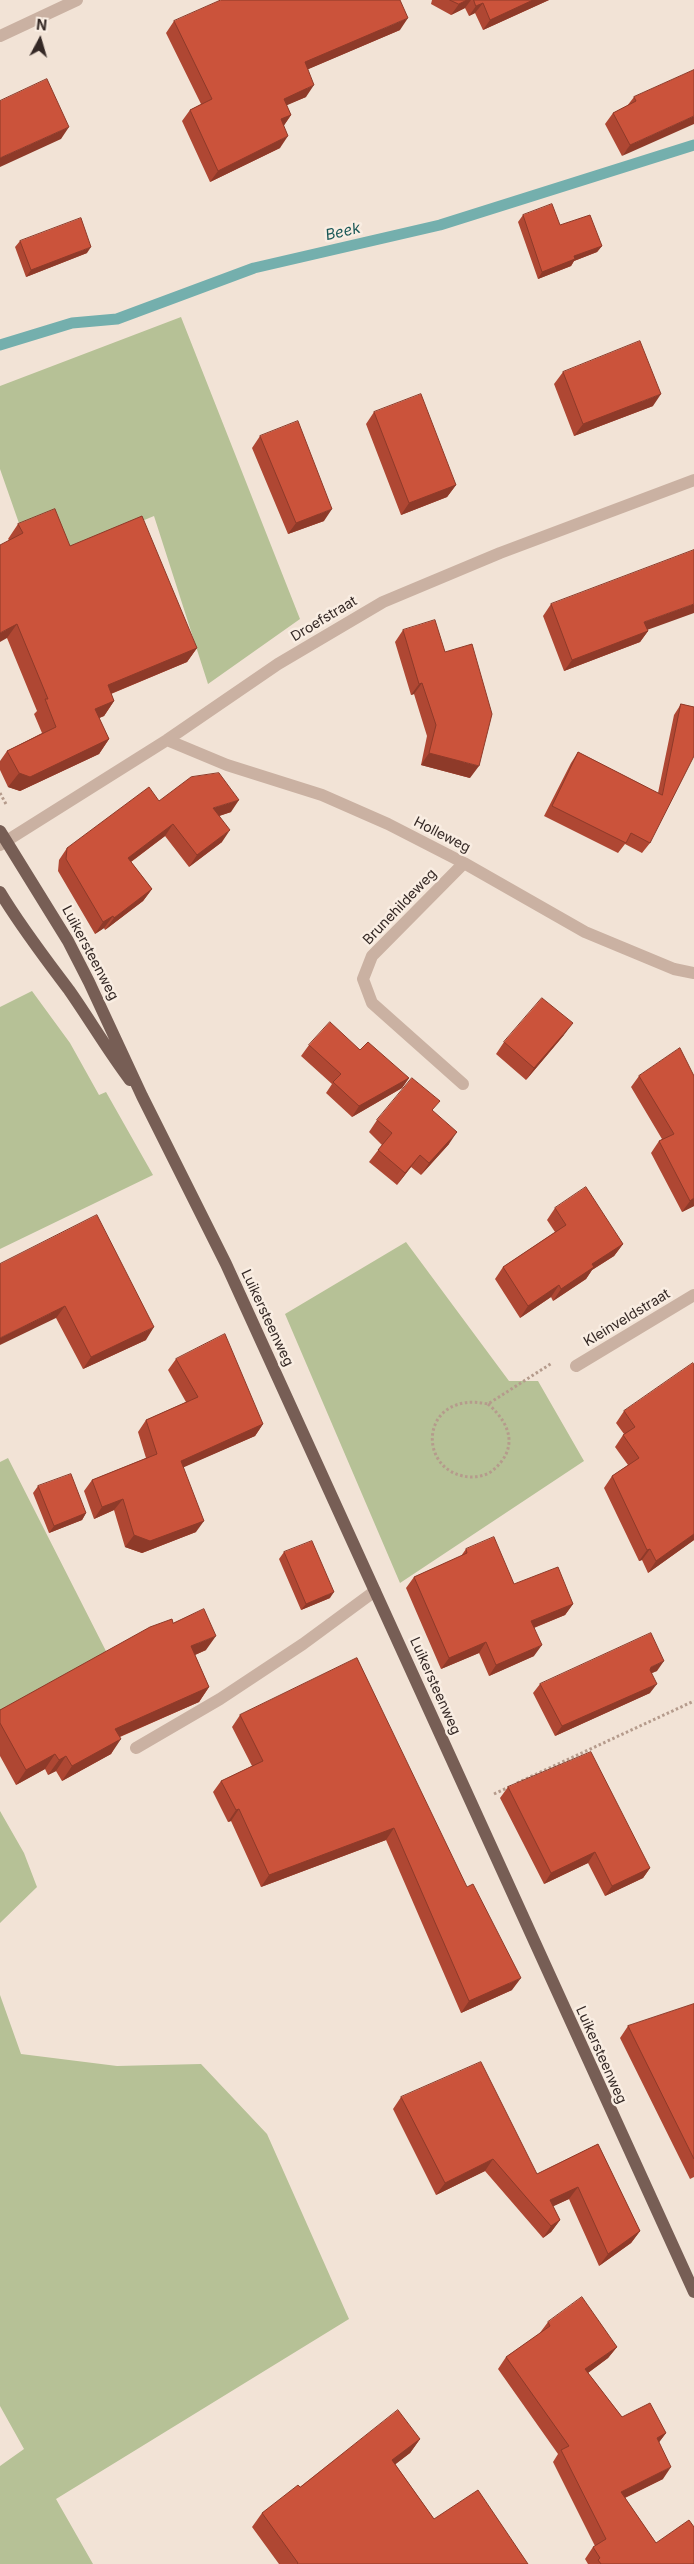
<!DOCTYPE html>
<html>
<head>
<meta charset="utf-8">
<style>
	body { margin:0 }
	#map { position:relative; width:694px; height:2564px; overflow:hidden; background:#f2e3d6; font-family:Inter,sans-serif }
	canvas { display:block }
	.north { position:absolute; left:15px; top:15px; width:50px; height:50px; -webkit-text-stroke:4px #f9ede2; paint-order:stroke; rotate:6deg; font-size:14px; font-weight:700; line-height:20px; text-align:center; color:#342825 }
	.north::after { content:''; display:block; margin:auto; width:18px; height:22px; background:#342825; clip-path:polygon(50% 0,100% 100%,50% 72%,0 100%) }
</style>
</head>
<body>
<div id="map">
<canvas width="694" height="2564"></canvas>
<div class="north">N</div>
</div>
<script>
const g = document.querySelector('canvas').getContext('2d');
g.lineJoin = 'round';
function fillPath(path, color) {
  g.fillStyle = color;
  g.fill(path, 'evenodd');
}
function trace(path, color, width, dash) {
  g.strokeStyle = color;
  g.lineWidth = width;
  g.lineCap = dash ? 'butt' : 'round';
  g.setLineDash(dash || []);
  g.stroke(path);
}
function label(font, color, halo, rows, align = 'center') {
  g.font = font + ' Inter,sans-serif';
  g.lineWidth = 5;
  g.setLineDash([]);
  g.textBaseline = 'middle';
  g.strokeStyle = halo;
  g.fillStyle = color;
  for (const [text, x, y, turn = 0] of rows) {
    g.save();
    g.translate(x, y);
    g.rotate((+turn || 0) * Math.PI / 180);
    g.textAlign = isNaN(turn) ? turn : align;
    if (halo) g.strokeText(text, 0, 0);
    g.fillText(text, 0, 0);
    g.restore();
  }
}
const green = new Path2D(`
	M181 317 300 619 208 684 154 516 70 551 21 529 0 469V386Z
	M32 991 70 1043 99 1095 106 1092 153 1175 0 1249V1007Z
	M406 1242 509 1381H538L584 1461 400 1583 285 1314Z
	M8 1458 109 1657 0 1712V1462Z
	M0 1811 24 1853 37 1887 0 1923Z
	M0 1995 21 2054 117 2066 201 2064 267 2134 349 2319 56 2499 93 2564H0V2466L24 2449 0 2406Z`);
const stream = new Path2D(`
	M0 345 72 323 117 319 254 268 440 225 694 145`);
const path = new Path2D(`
	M0 793 7 806
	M488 1404C511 1424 519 1449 492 1471 484 1477 472 1478 463 1476 416 1466 422 1390 488 1404L552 1363
	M517 1783 694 1701
	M494 1794 509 1787`);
const minor = new Path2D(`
	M0 36 77 0
	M167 740 227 765 322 795 388 824 464 863 585 932 674 969 694 973
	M0 845 167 740 278 664 383 602 500 553 694 480
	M463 1084 372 1003 363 979 372 956 464 863
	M576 1366 694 1295
	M136 1748 220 1699 303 1644 375 1591`);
const major = new Path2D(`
	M0 831 68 941 89 982 142 1096 226 1264 694 2292
	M0 892C21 927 45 958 69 990 90 1020 108 1051 130 1080`);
const wall = new Path2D(`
	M432 0H549L483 30 475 13 469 16 465 8 451 15 431 4Z
	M174 21 400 30 308 69 306 97 286 105 291 115 284 125 280 148 210 182 182 121 190 110 201 104 166 33Z
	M694 70 622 156 605 124 613 113 627 106 634 97Z
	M523 215 560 225 602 246 597 252 574 261 571 266 538 279 518 222Z
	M20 241 87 253 26 277 15 247Z
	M563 372 653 406 574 436 554 384Z
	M374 412 456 485 447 497 401 515 366 424Z
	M260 436 324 521 288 534 252 448Z
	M18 524 70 546 197 648 187 662 111 694 114 701 104 716 99 718 109 739 99 754 20 791 8 787 0 770V761L7 751 42 733 34 714 37 711 7 638 9 540 8 539Z
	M551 604 647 630 648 631 640 642 564 671 543 616Z
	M403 630 470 778 421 765 427 736 414 694 411 695 395 642Z
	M681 704 694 707 650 843 642 853 625 844 618 853 544 816 571 763 578 752 658 793 674 715Z
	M159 801 231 812 219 816 222 842 189 867 165 836 131 862 152 889 143 901 105 930 104 928 95 934 58 871 59 860 67 848Z
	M564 1035 526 1080 496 1054 504 1042Z
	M309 1045 360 1050 409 1078 402 1088 352 1117 326 1093 332 1084 301 1056Z
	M680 1048 694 1206 682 1212 651 1153 659 1141 662 1139 631 1087 639 1076Z
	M433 1111 449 1144 421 1175 411 1167 397 1185 369 1162 382 1145 369 1132 377 1120Z
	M555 1208 623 1244 614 1256 592 1270 586 1279 553 1301 551 1297 520 1318 495 1279 503 1267 555 1232 547 1220Z
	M0 1264 146 1340 83 1369 56 1318Z
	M176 1359 263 1424 255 1436 183 1467 196 1532 142 1553 125 1547 114 1510 94 1519 84 1491 92 1480 146 1458 138 1432 146 1420 186 1402 168 1370Z
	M694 1365V1540L648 1573 642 1560 639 1561 604 1488 612 1476 628 1465 615 1447 623 1435 624 1434 616 1423 624 1411Z
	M38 1486 86 1513 82 1520 49 1533 33 1493Z
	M466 1549 514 1584 573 1604 565 1615 534 1628V1656L489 1676 479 1653 441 1669 406 1588 414 1577 461 1556Z
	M284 1552 330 1598 301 1610 279 1559Z
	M173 1623 206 1650 195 1655 209 1687 199 1702 120 1737 111 1754 62 1781 56 1771 48 1775 45 1769 16 1785 0 1756V1710Z
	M357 1658 512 1990 461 2013 386 1840 261 1887 231 1821 228 1822 213 1792 221 1781 252 1766 232 1727 240 1715Z
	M657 1671 652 1673 650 1693 555 1736 533 1693 540 1684Z
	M508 1787 650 1868 643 1878 605 1896 588 1863 544 1884 500 1798Z
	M694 2004V2177L690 2179 620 2038 628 2026Z
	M401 2097 537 2174 598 2144 640 2231 631 2243 599 2266 569 2199 553 2206 560 2220 551 2232 543 2238 485 2171 436 2195 393 2109Z
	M548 2322 617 2347 608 2358 588 2373 622 2417 666 2433 659 2442 663 2479 625 2498 656 2543 694 2564H588L585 2559 593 2547 595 2546 553 2462 558 2454 498 2369 506 2357 539 2334Z
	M420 2439 410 2453 395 2464 434 2519 528 2564H279L252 2527 262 2513 300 2487Z`);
const shadedWall = new Path2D(`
	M467 0H471L465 8 451 15 459 4Z
	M533 0H549L483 30 490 20Z
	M483 3 475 13 469 16 476 6Z
	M408 18 400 30 297 74 305 62Z
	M314 85 306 97 276 110 284 99Z
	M291 115 283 127 281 119Z
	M694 116V124L622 156 630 145Z
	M69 127 61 139 0 167V158Z
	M288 136 280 148 210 182 218 171Z
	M602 246 597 252 574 261 571 266 538 279 542 272 574 256Z
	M91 247 87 253 26 277 31 270Z
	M661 394 653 406 574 436 583 424Z
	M456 485 447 497 401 515 409 503Z
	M332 509 324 521 288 534 296 523Z
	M694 604V613L636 634 644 622Z
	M17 624 7 638 0 642V633Z
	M648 631 640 642 564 671 572 660Z
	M197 648 187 662 98 699 108 685Z
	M422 683 414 694 411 695 419 684Z
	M114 701 104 716 85 724 95 709Z
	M109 739 99 754 20 791 8 787 19 773Z
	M429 753 479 766 470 778 421 765Z
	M239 800 231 812 204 821 213 808Z
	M173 824 165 836 120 870 128 858Z
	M230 830 222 842 189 867 197 855Z
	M152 889 143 901 105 930 114 918Z
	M113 916 104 928 95 934 103 922Z
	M573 1023 564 1035 526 1080 534 1068Z
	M409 1078 402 1088 352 1117 359 1106Z
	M457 1132 449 1144 421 1175 429 1163Z
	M420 1155 411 1167 397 1185 405 1173Z
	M694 1198V1206L682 1212 690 1201Z
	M623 1244 614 1256 592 1270 586 1279 553 1301 561 1289 592 1264Z
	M559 1285 551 1297 520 1318 528 1306Z
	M65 1306 56 1318 0 1345V1338Z
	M154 1327 146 1340 83 1369 91 1357Z
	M263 1424 255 1436 173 1472 181 1461Z
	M123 1499 114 1510 94 1519 102 1507Z
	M86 1513 82 1520 49 1533 54 1526Z
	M204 1521 196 1532 142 1553 125 1547 134 1535Z
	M694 1534V1540L648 1573 656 1561Z
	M650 1549 642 1560 639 1561 647 1550Z
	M334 1592 330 1598 301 1610 306 1604Z
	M573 1604 565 1615 523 1632 531 1621Z
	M216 1636 206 1650 181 1661 191 1646Z
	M486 1642 479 1653 441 1669 449 1658Z
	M542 1645 534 1656 489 1676 496 1665Z
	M664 1661 657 1671 644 1676 651 1667Z
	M657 1684 650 1693 555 1736 562 1726Z
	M209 1687 199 1702 105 1743 115 1729Z
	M121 1739 111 1754 62 1781 72 1766Z
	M55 1754 45 1769 16 1785 26 1770Z
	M66 1756 56 1771 48 1775 59 1760Z
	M239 1809 231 1821 228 1822 236 1810Z
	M394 1828 386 1840 261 1887 269 1875Z
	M595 1852 588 1863 544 1884 551 1873Z
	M650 1868 643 1878 605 1896 612 1886Z
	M521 1978 512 1990 461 2013 469 2001Z
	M493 2159 485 2171 436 2195 445 2183Z
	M578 2187 569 2199 541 2212 550 2200Z
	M560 2220 551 2232 543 2238 551 2226Z
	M640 2231 631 2243 599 2266 608 2254Z
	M617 2347 608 2358 577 2381 585 2369Z
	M666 2433 657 2445V2438Z
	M420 2439 410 2453 383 2474 392 2460Z
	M671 2467 663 2479 612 2504 621 2492Z`);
const building = new Path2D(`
	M221 0H400L408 18 305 62 314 85 284 99 291 115 281 119 288 136 218 171 190 110 212 99 174 21Z
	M450 0H467L459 4Z
	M474 0H533L490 20 483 3 476 6Z
	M694 70V116L630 145 613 113 636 101 634 97Z
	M47 79 69 127 0 158V101Z
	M552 204 560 225 590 215 602 246 574 256 575 259 542 272 523 215Z
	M81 218 91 247 31 270 20 241Z
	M640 341 661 394 583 424 563 372Z
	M421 394 456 485 409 503 374 412Z
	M298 421 332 509 296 523 260 436Z
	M55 509 70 546 142 516 197 648 108 685 114 701 95 709 109 739 30 777 19 773 7 751 56 727 45 699H48L17 624 0 633V545L23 533 18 524Z
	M694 550V604L644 622 648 631 572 660 551 604Z
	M435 620 445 652 472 644 492 714 479 766 429 753 436 725 422 683 419 684 403 630Z
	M681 704 694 707V756L650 843 631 833 626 843 552 806 578 752 662 795Z
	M219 773 239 800 213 808 230 830 197 855 173 824 128 858 152 889 114 918 113 916 103 922 66 859 67 848 149 787 159 801 191 777Z
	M542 998 573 1023 534 1068 504 1042Z
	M330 1022 360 1050 368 1042 409 1078 359 1106 333 1082 341 1074 309 1045Z
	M680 1048 694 1076V1198L690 1201 659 1141 674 1134 639 1076Z
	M412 1078 440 1101 432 1110 457 1132 429 1163 420 1155 405 1173 378 1150 392 1133 377 1120Z
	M586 1187 623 1244 592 1264 594 1267 561 1289 559 1285 528 1306 503 1267 566 1225 555 1208Z
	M97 1215 154 1327 91 1357 65 1306 0 1338V1264Z
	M225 1334 263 1424 181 1461 204 1521 150 1541 134 1535 123 1499 102 1507 92 1480 157 1454 146 1420 198 1397 176 1359Z
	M693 1363 694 1365V1534L656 1561 650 1549 647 1550 612 1476 639 1458 623 1435 635 1427 624 1411Z
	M71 1474 86 1513 54 1526 38 1486Z
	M494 1537 514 1584 558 1567 573 1604 531 1621 542 1645 496 1665 486 1642 449 1658 414 1577 467 1553 466 1549Z
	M312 1541 334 1592 306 1604 284 1552Z
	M204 1609 216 1636 191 1646 209 1687 115 1729 121 1739 72 1766 66 1756 59 1760 55 1754 26 1770 0 1723V1710L150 1627 172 1619 173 1623Z
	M651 1633 664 1661 651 1667 650 1670 657 1684 562 1726 540 1684Z
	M357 1658 467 1887 473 1884 521 1978 469 2001 394 1828 269 1875 239 1809 236 1810 221 1781 263 1761 240 1715Z
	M591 1752 650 1868 612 1886 595 1852 551 1873 508 1787Z
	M694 2004V2159L628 2026Z
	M481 2062 537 2174 598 2144 640 2231 608 2254 578 2187 550 2200 560 2220 551 2226 493 2159 445 2183 401 2097Z
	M582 2297 617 2347 585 2369 622 2417 650 2403 666 2433 657 2438 671 2467 621 2492 656 2543 689 2520 694 2527V2564H601L598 2560 600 2558 593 2547 606 2539 561 2450 569 2446 506 2357 550 2326 548 2322Z
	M398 2410 420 2439 392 2460 434 2519 478 2490 528 2564H297L298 2563 262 2513 298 2485 300 2487Z`);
const streetNames = [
	["Droefstraat",324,619,-31],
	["Holleweg",442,835,27],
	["Brunehildeweg",400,907,-46],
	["Luikersteenweg",90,953,62],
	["Luikersteenweg",267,1318,65],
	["Kleinveldstraat",627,1318,-31],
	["Luikersteenweg",435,1686,66],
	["Luikersteenweg",601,2055,66]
];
const waterNames = [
	["Beek",343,232,-13]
];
fillPath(green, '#b6c196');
trace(stream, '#74afad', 11);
trace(path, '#b59b8c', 3, [2.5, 2.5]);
trace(minor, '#cab1a2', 12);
trace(major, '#775e55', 12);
fillPath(wall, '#af4733');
fillPath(shadedWall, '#8e3a29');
fillPath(building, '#cb533b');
trace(building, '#8e3a29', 1);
label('14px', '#342825', '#f9ede2', streetNames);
label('italic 15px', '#195756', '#f9ede2', waterNames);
</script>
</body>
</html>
